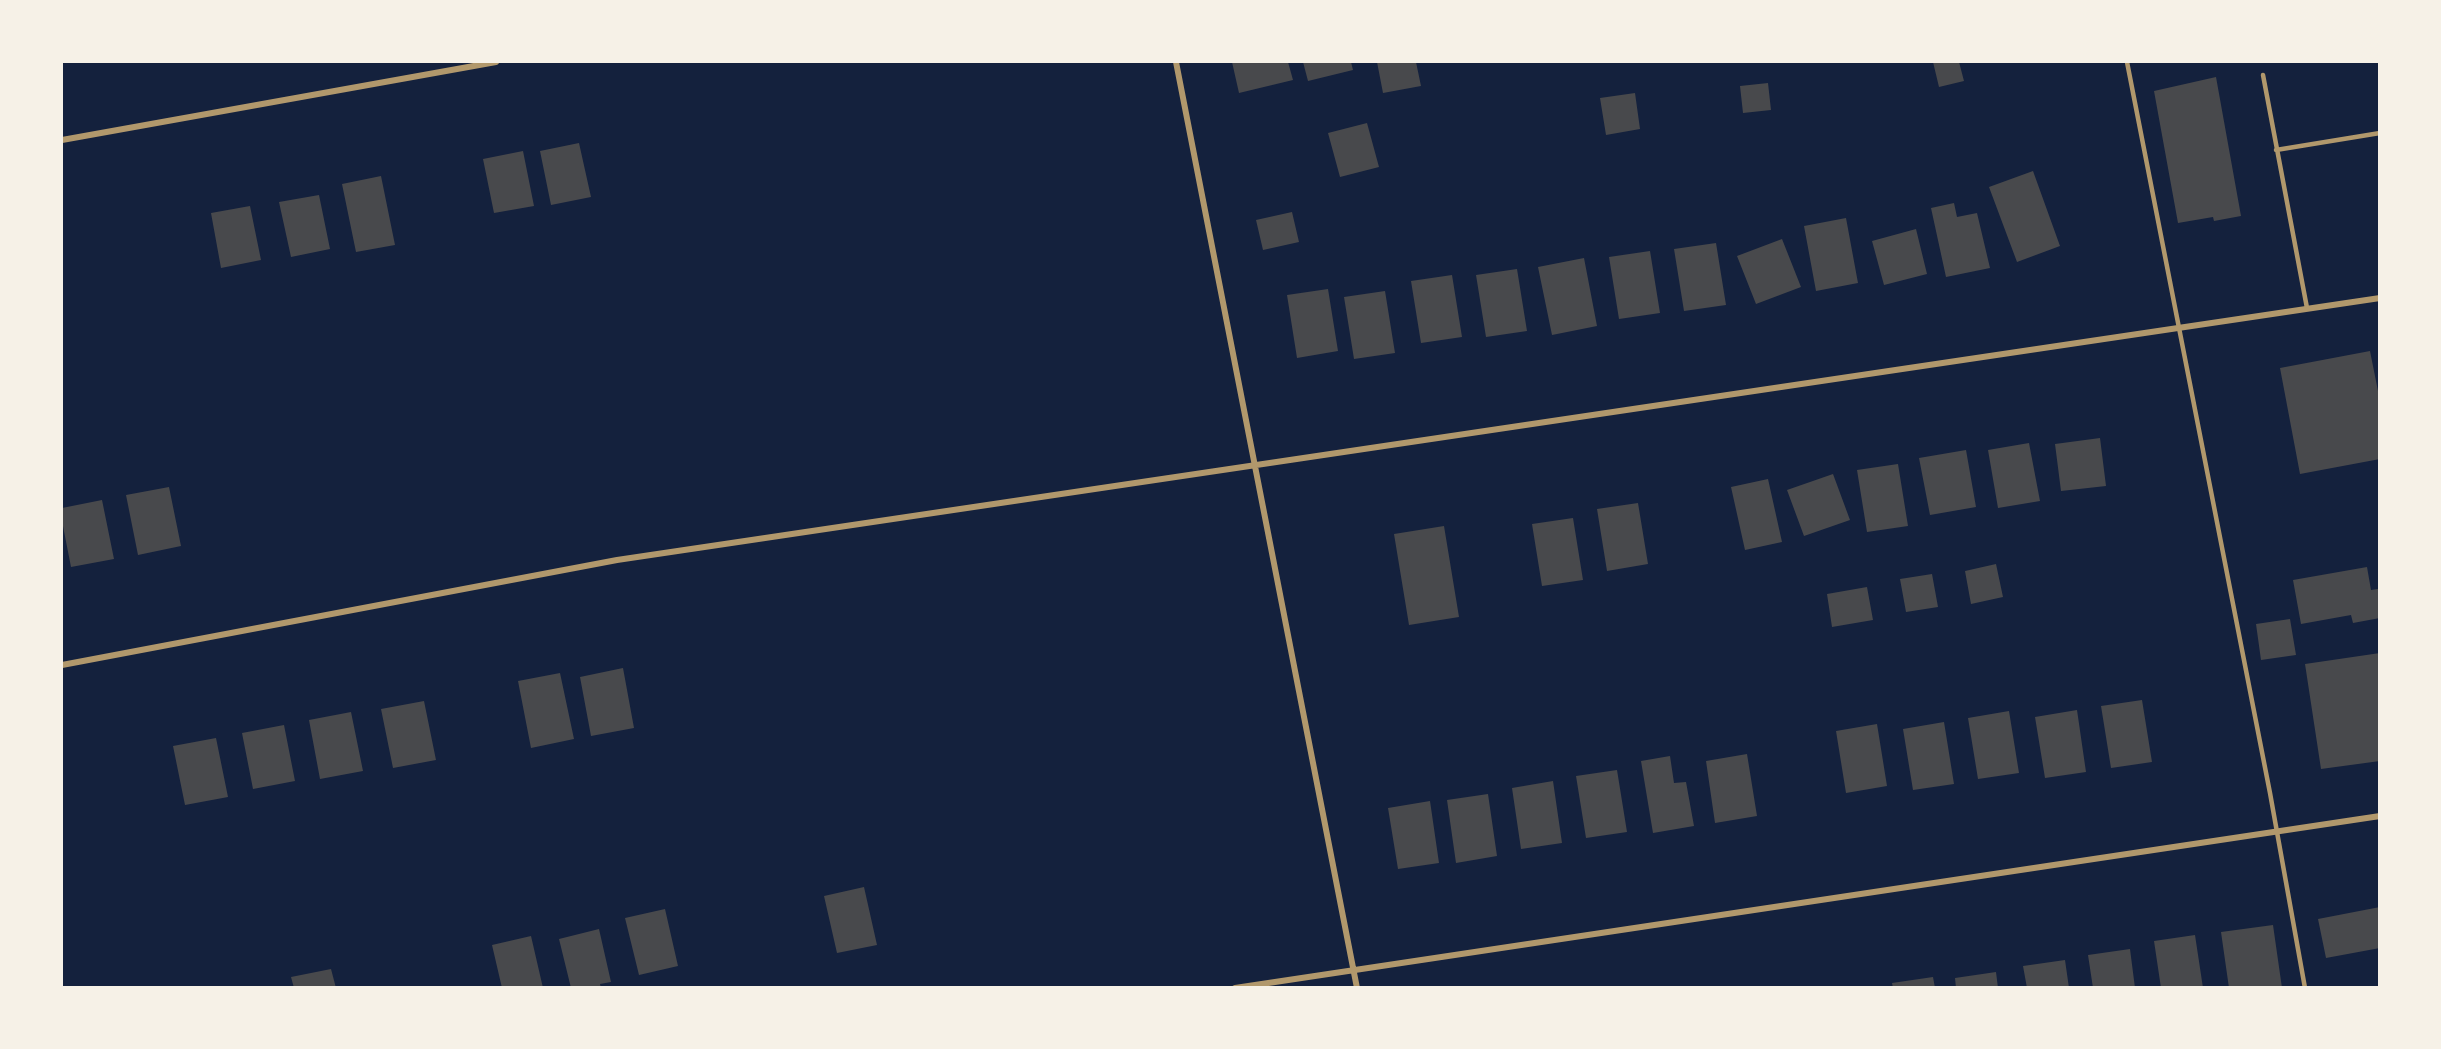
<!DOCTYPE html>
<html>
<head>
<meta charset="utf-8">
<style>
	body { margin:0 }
	#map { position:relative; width:2441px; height:1049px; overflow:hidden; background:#14213d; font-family:"Titillium Web",sans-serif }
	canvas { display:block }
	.frame { position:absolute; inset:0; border:63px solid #f6f1e7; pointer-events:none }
</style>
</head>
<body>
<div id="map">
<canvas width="2441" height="1049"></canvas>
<div class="frame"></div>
</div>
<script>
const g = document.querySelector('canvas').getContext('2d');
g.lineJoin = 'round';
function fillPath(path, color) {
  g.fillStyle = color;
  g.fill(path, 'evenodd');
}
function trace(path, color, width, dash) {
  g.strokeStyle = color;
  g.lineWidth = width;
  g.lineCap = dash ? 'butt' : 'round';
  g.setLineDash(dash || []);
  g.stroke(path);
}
const building = new Path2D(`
	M1232 62H1288L1293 80 1239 93Z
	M1303 62H1351L1353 70 1308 81Z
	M1377 62H1416L1421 86 1383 93Z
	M1933 62H1959L1964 81 1939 87Z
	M2216 77 2241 216 2214 221 2213 217 2178 223 2154 91Z
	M1768 83 1771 110 1743 113 1740 86Z
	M1635 93 1640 129 1606 135 1600 98Z
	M1367 123 1379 167 1340 177 1328 133Z
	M579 143 591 197 551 205 540 151Z
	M523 151 534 206 494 213 483 159Z
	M2033 171 2060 246 2017 262 1989 187Z
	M381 176 395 245 356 252 342 184Z
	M319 195 330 249 291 257 279 202Z
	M1954 203 1957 217 1977 213 1990 268 1946 277 1931 208Z
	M250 206 261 260 221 268 211 213Z
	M1292 212 1299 242 1263 250 1256 220Z
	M1846 218 1858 283 1816 291 1804 226Z
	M1916 229 1927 274 1884 285 1872 241Z
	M1782 239 1801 287 1756 304 1737 256Z
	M1716 243 1726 305 1684 311 1674 249Z
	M1650 251 1660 313 1619 319 1609 257Z
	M1584 258 1597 326 1552 335 1538 267Z
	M1517 269 1527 331 1486 337 1476 275Z
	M1452 275 1462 337 1421 343 1411 281Z
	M1328 289 1338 351 1297 358 1287 295Z
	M1385 291 1395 353 1354 359 1344 297Z
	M2370 351 2380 401V459L2300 474 2280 368Z
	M2100 438 2106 486 2061 491 2055 444Z
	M2029 443 2040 501 1998 508 1988 450Z
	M1966 450 1976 507 1930 515 1919 458Z
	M1898 464 1908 526 1867 532 1857 470Z
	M1833 474 1850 520 1804 536 1787 490Z
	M1768 479 1782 542 1745 550 1731 487Z
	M169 487 181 546 138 555 126 495Z
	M102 500 114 559 71 567 62 521V508Z
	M1638 503 1648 564 1607 571 1597 509Z
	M1573 518 1583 580 1542 586 1532 524Z
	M1444 526 1459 617 1409 625 1394 534Z
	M1996 564 2003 597 1971 604 1965 571Z
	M2367 567 2371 590 2378 589 2380 618 2353 623 2351 615 2301 624 2293 580Z
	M1932 574 1938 607 1906 612 1900 579Z
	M1867 587 1873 620 1832 627 1827 594Z
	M2290 619 2296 655 2261 660 2256 624Z
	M2380 653V761L2321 769 2305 664Z
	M623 668 634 728 591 736 580 677Z
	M560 673 574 739 531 748 518 681Z
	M2142 700 2152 762 2111 768 2101 706Z
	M424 701 436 760 393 768 381 709Z
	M2077 710 2086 772 2045 778 2035 717Z
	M2009 711 2019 773 1978 779 1968 718Z
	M351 712 363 771 320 779 309 720Z
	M1944 722 1954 784 1913 790 1903 729Z
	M1877 724 1887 786 1846 793 1836 731Z
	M284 725 295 781 253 789 242 733Z
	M216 738 228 797 185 805 173 746Z
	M1747 754 1757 816 1715 823 1706 761Z
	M1670 756 1674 783 1686 782 1694 826 1653 833 1641 761Z
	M1617 770 1627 832 1586 838 1576 776Z
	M1553 781 1562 843 1521 849 1512 788Z
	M1488 794 1497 856 1456 863 1447 800Z
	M1430 801 1439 863 1398 869 1388 808Z
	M864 887 877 945 837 953 824 896Z
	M2380 907V948L2326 958 2318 919Z
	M665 909 678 966 639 975 625 918Z
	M2273 925 2282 988H2229L2221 932Z
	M599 929 611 982 600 984 601 988H571L559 939Z
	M2195 935 2203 988H2161L2154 941Z
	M531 936 543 988H502L492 945Z
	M2130 949 2135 988H2093L2088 955Z
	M2065 960 2069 988H2027L2023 966Z
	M331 969 336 988H294L291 977Z
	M1996 972 1998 988H1956L1955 978Z
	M1933 977 1935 988H1893L1892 983Z`);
const service = new Path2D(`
	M2127 62 2270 793 2305 988
	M2263 75 2307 308
	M2276 150 2380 133`);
const minor = new Path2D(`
	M1176 62 1357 988
	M62 140 496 62
	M62 665 617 560 2380 298
	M1235 988 2380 816`);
fillPath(building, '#48494c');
trace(service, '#b1986c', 4.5);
trace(minor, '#b1986c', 6);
</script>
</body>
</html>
